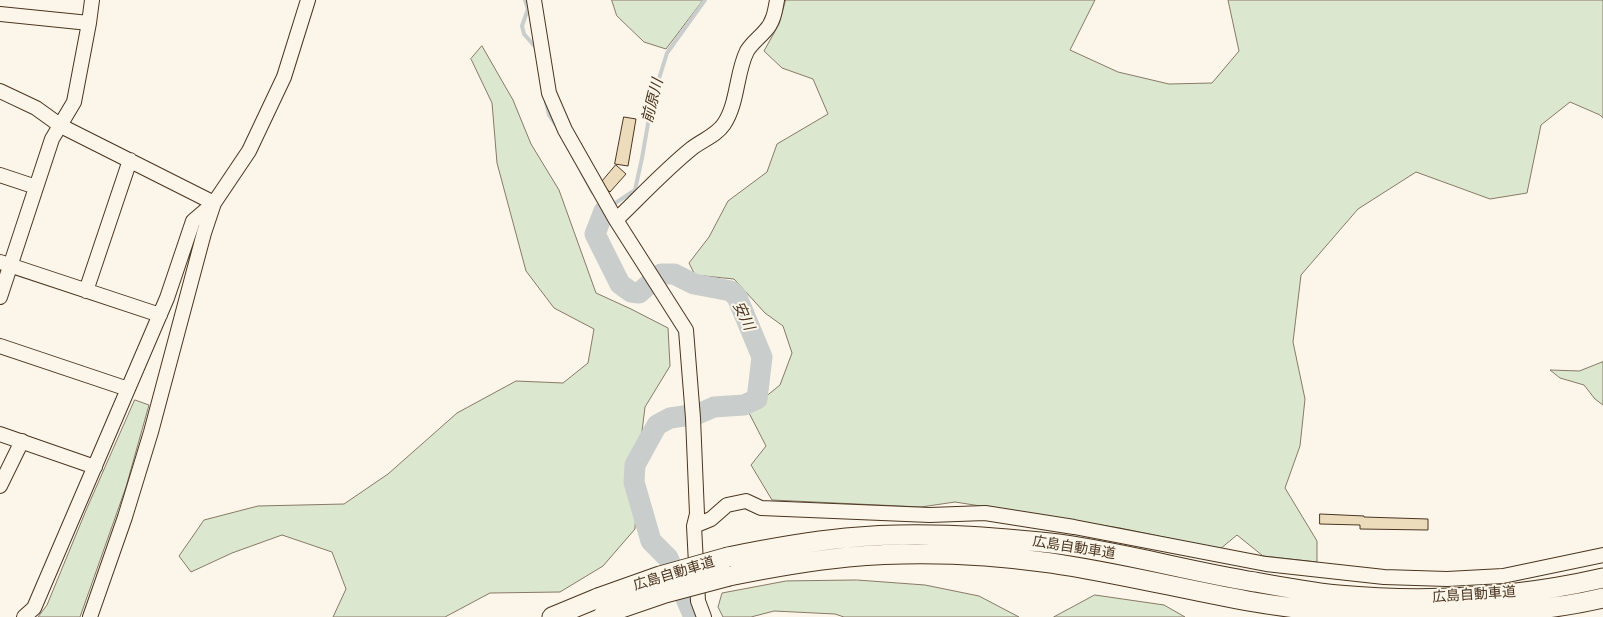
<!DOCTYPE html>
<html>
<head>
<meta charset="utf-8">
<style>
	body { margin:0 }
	canvas { display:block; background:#fbf6e9 }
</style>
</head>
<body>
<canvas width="1603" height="617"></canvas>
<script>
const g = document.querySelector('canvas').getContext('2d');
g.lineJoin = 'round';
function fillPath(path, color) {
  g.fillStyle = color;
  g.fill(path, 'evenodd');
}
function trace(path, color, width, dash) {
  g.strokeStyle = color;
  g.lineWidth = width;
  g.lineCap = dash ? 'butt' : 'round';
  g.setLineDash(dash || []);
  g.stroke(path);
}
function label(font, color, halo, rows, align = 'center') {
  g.font = font + ' "Fira Sans","Noto Sans JP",sans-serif';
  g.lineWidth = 4;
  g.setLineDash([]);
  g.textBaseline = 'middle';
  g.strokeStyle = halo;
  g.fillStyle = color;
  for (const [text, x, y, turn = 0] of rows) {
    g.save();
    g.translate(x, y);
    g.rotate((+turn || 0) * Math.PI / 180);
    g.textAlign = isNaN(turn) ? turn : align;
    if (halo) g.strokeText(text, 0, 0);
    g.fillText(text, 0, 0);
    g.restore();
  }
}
const green = new Path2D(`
	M612 0H703L666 49 644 42 617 16Z
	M786 0H1095L1070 50 1118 72 1169 84 1212 83 1239 51 1228 0H1603V118L1600 115 1570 102 1541 125 1527 193 1490 199 1416 172 1358 209 1301 275 1293 342 1305 399 1300 446 1285 488 1317 541V562L1263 556 1237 535 1220 549 1120 528 955 502 921 507 772 500 751 465 766 446 748 411 780 385 792 353 783 326 765 313 734 279 695 275 689 263 709 237 728 201 767 172 777 144 828 114 813 79 782 68 764 51 779 24Z
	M482 46 513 100 531 144 559 190 596 293 631 309 668 328 670 366 645 407 638 464 635 529 603 566 560 592 490 593 445 617H333L346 589 332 552 282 535 232 553 191 572 179 556 204 520 258 506 344 504 388 474 457 413 516 381 563 383 588 363 594 329 554 308 526 271 497 163 492 103 471 59Z
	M1603 362V405L1595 399 1584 385 1560 378 1550 370 1579 371Z
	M135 400 149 405 126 487 80 617H38L47 605 87 508Z
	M857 580 925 585 979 596 1019 617H844L835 614 774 611 751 617H723L718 607 722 593 786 581Z
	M1095 595 1164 605 1185 617H1054Z`);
const stream = new Path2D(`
	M525 0 528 9 522 26 524 34 537 49
	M546 102 549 115 556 125
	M581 171 593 193
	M614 204 635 190 642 158 652 101 667 53 705 0`);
const river = new Path2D(`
	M604 211 595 234 620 284 631 292 639 293 661 274H674L694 284 731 291 737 297 762 357 757 399 744 405 714 407 698 414 670 418 657 425 635 465 634 482 651 541 668 558 694 617`);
const building = new Path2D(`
	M624 117 636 119 628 166 615 164Z
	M616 165 626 174 610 192 600 184Z
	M1320 514 1364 516V517L1428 519V530L1360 529V525L1320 524Z`);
const minor = new Path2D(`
	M534 0 549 93 565 130 616 220 686 330 693 418 697 514 694 526 698 601 704 617
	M0 14 89 23
	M0 91 36 108 61 126 214 203 204 233 151 432 125 517 90 617
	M0 175 36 187
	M616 220C641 196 664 171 691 149 702 140 716 136 724 124 738 103 736 73 747 51 752 43 759 38 765 31 773 23 775 12 777 0
	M0 262 160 315
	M86 291 130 160
	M0 297 52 139 74 102 89 23 92 0
	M0 346 128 389
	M0 434 95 467
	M0 486 22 441
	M694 526 711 519 727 505 746 501 761 508 930 515 985 513 1074 527 1266 564 1384 577 1447 579 1503 576 1603 555
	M24 617 34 608 167 298 193 221 214 203 249 151 284 77 308 0`);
const highway = new Path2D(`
	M728 557C767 549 806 542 846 538 914 531 982 536 1050 543 1119 551 1186 571 1255 582 1282 587 1310 592 1338 595 1427 603 1516 598 1603 578
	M729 576C768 568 808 561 848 557 914 551 986 554 1051 563 1118 573 1182 589 1248 601 1304 611 1360 614 1417 617
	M552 617 598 598
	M1423 617C1483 614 1544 612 1603 598`);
const highwayBridge = new Path2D(`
	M598 598 660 576 728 557
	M604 614 665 593 729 576`);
const streetNames = [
	["広島自動車道",1074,548,9],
	["広島自動車道",674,574,-17],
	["広島自動車道",1474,595,-4]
];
const waterNames = [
	["前原川",653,101,-76],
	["安川",743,316,65]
];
fillPath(green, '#dce7d0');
trace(green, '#887966', 1);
trace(stream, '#c9cecd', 4);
trace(river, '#c9cecd', 21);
fillPath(building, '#ecdcbc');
trace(building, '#4a3520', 1);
trace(minor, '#4a3520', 16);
trace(highway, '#4a3520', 21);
trace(minor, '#fbf6e9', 14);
trace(highway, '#fbf6e9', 19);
trace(highwayBridge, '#4a3520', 21, []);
trace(highwayBridge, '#fbf6e9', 19);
label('14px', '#4a3520', '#fbf6e9', streetNames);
label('italic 15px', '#4a3520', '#fbf6e9', waterNames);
</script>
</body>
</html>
